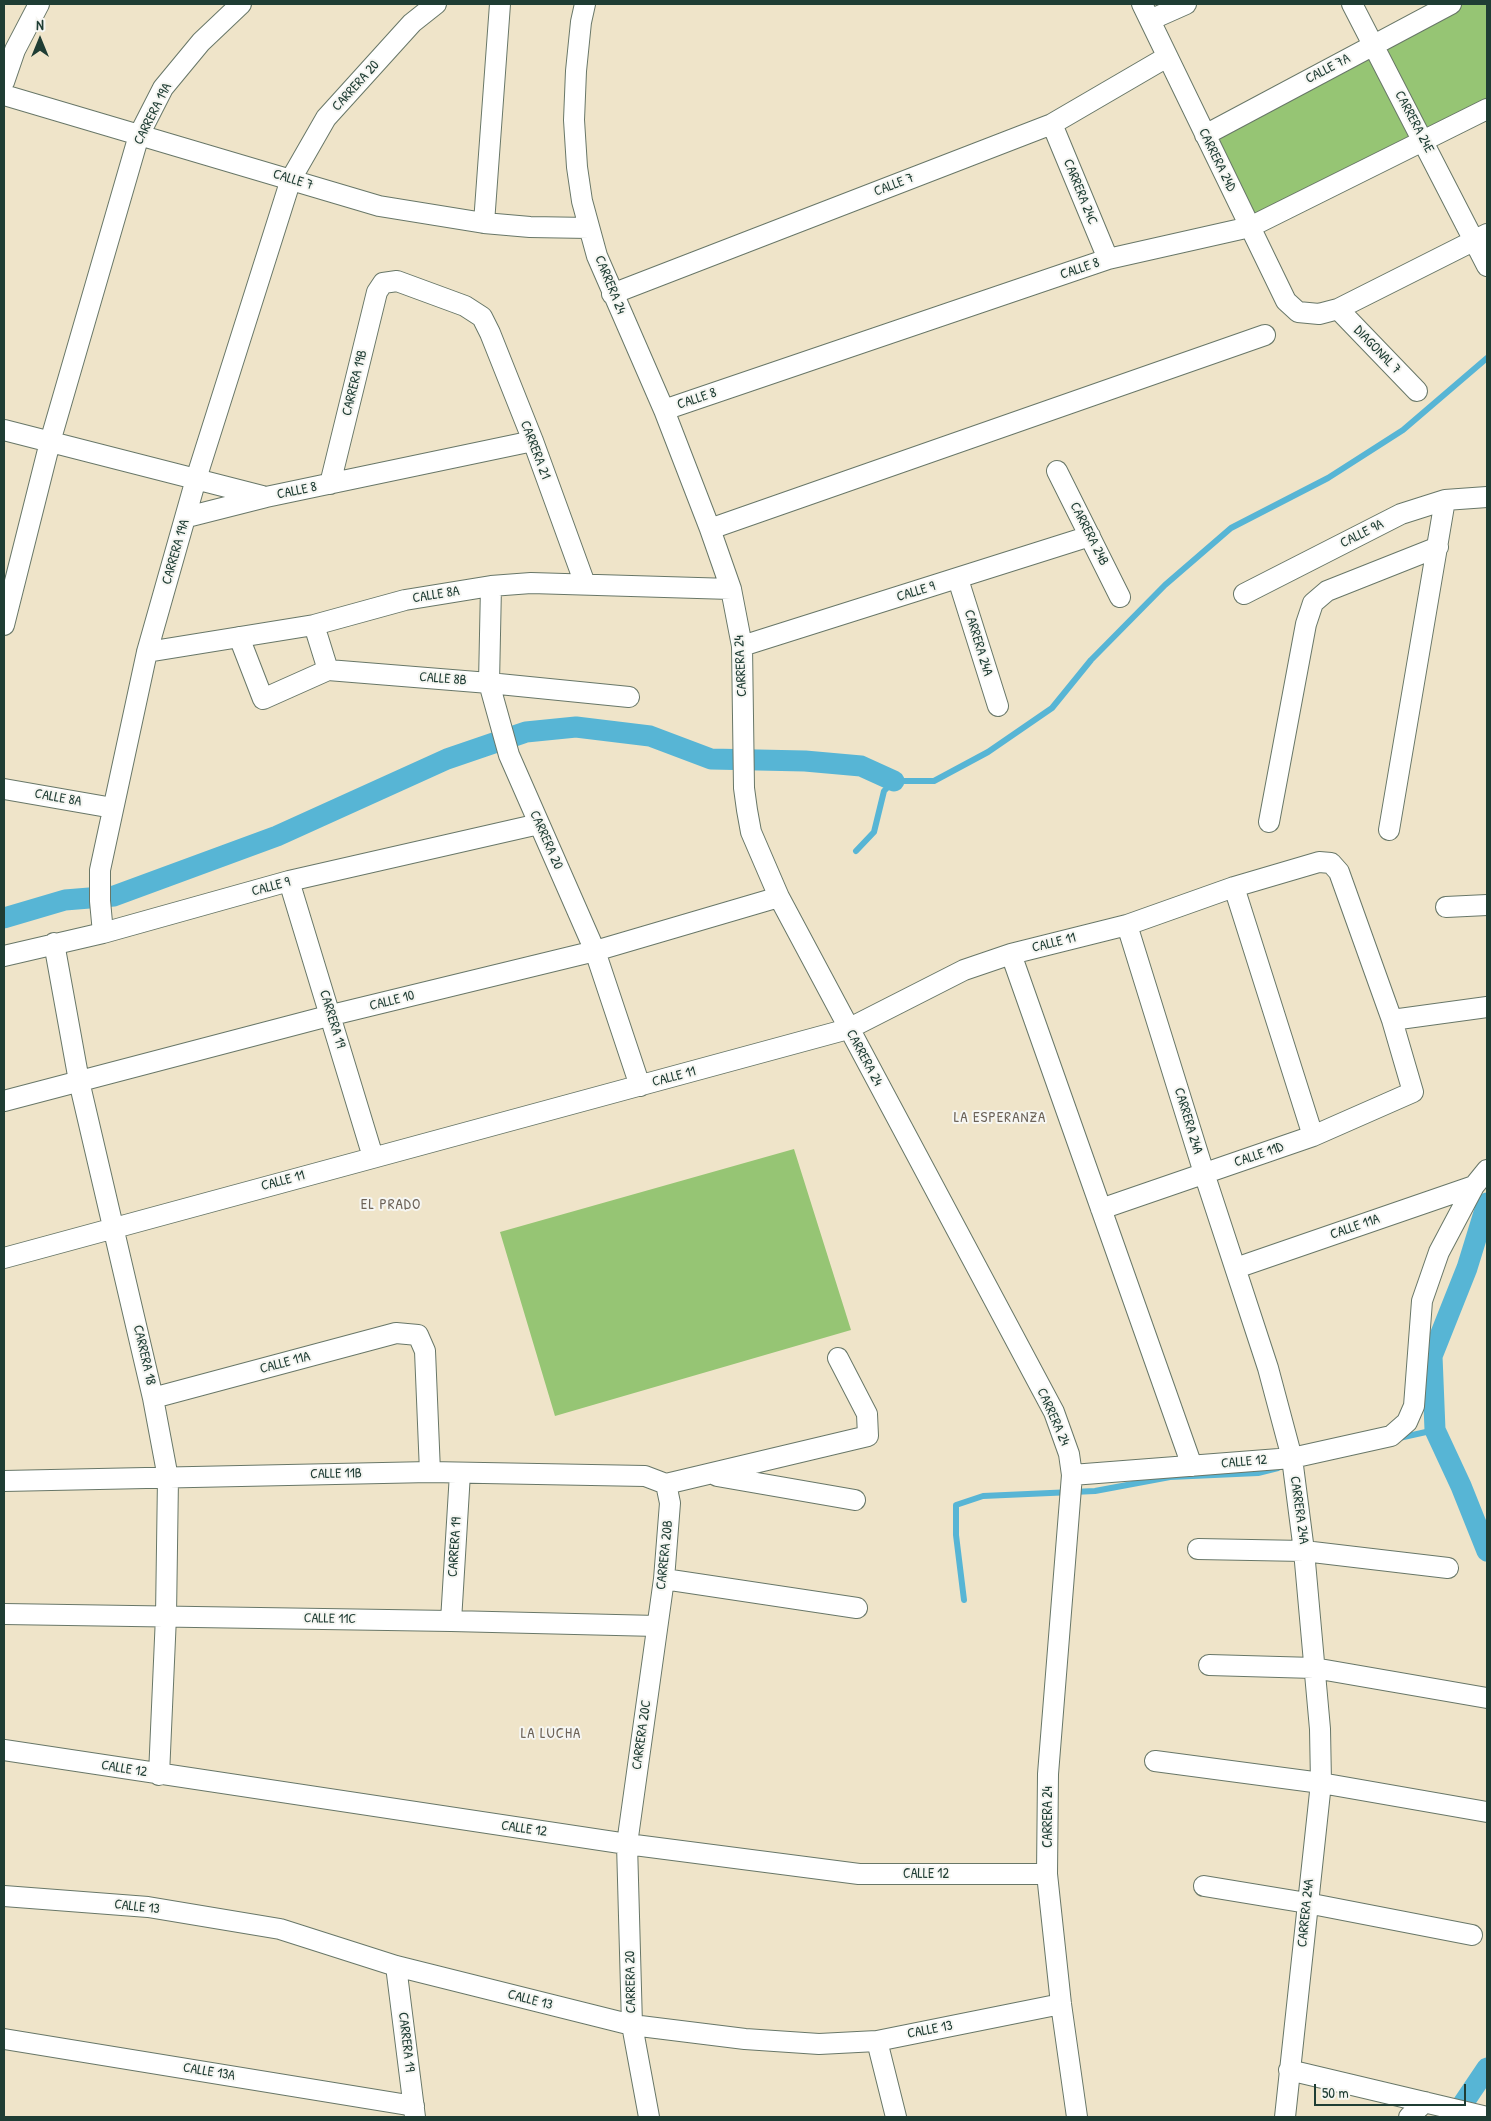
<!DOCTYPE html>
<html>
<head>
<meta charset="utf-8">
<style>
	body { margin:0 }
	#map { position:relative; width:1491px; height:2121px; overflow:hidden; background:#efe4c9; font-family:"Patrick Hand",sans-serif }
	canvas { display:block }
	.frame { position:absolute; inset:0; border:5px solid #1f3d34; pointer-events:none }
	.north { position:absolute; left:15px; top:15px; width:50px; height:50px; -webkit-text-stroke:4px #f6f6f2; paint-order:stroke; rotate:0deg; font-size:14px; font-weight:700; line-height:20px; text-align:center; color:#1f3d34 }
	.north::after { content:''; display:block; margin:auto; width:18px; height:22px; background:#1f3d34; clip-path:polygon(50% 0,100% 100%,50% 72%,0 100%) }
	.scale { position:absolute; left:1314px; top:2084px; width:152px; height:22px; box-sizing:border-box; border:2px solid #1f3d34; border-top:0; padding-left:6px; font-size:15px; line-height:18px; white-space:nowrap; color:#1f3d34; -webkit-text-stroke:4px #f6f6f2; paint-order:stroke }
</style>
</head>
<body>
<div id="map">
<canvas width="1491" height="2121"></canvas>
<div class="frame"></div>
<div class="north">N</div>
<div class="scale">50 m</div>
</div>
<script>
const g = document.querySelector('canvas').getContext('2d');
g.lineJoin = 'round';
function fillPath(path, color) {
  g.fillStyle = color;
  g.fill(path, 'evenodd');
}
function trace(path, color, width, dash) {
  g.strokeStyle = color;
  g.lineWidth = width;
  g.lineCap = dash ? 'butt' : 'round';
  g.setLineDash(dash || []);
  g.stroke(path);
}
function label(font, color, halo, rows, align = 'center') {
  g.font = font + ' "Patrick Hand",sans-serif';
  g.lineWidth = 4;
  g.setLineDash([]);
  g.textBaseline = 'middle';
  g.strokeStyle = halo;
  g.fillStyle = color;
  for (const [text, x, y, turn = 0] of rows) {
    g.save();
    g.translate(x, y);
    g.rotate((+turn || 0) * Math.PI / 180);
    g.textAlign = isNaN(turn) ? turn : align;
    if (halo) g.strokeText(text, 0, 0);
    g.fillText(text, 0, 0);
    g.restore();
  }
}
const green = new Path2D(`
	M1451 4H1487V109L1250 227 1205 135Z
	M794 1149 851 1330 555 1416 500 1232Z`);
const stream = new Path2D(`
	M856 851 874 832 884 791 894 781H934L988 752 1052 708 1091 660 1165 585 1231 528 1328 478 1403 430 1487 358
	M1399 1438 1435 1430
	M964 1600 956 1535V1505L983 1496 1095 1491 1170 1477 1258 1473 1278 1468`);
const canal = new Path2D(`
	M4 918 65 900 114 896 277 836 447 759 526 732 576 727 650 736 711 759 805 761 861 766 894 781
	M1487 1203 1467 1268 1432 1356 1435 1430 1461 1486 1487 1551
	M1454 2117 1487 2068`);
const minor = new Path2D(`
	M585 4 581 22 576 71 574 120 577 167 582 201 597 256 664 410 710 529 731 589 742 646 744 788 747 810 751 832 779 897 1054 1412 1069 1454 1072 1475 1048 1774 1047 1874 1061 2004 1077 2117
	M1142 4 1286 301 1298 312 1319 314 1338 309 1487 234
	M1352 4 1487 266
	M1150 20 1186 4
	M4 82 15 50 39 4
	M4 95 379 206 484 223 530 227 589 228
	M1052 124 1108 259
	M1205 135 1451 4
	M484 223 500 4
	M612 294 1052 124 1167 57
	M1338 309 1417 391
	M664 410 1108 259 1250 227 1487 109
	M4 430 262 496
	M1057 471 1120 597
	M330 484 377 292 383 283 397 281 465 306 482 317 490 333 533 441 585 584
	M187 517 266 497 533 441
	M710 529 1265 335
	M958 579 998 706
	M491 586 489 683 509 755 595 951 640 1086
	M1244 594 1401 514 1445 500 1487 497
	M4 625 50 442 139 135 163 88 201 42 241 4
	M314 625 328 670
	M239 637 263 699 328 670 489 683 629 697
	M742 646 1090 536
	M147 652 314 625 405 600 491 586 531 583 731 589
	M4 789 113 808
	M1269 822 1306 624 1313 603 1327 591 1438 547
	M1389 830 1445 500
	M289 881 373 1157
	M1234 887 1313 1136
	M1446 907 1487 905
	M1127 925 1204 1173 1268 1368 1292 1458 1304 1551 1320 1729 1321 1783 1285 2117
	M103 933 100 901V870L147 652 196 479 291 179 326 118 412 23 436 4
	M54 943 79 1081 153 1398 168 1478 166 1616 159 1775
	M1011 954 1192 1466
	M4 956 103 933 289 881 539 824
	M1392 1020 1487 1007
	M4 1101 332 1015 595 951 779 897
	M4 1258 848 1029 964 970 1011 954 1127 925 1234 887 1319 862 1331 863 1339 872 1392 1020 1413 1092 1313 1136 1101 1209
	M1236 1268 1474 1186
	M153 1398 396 1333 418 1335 425 1351 430 1472
	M1072 1475 1292 1458 1391 1436 1407 1422 1414 1406 1422 1301 1439 1252 1474 1186 1487 1170
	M717 1476 855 1500
	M4 1481 430 1472 645 1476 666 1484
	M666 1484 868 1436 867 1414 838 1358
	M1198 1549 1304 1551 1448 1568
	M664 1579 857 1608
	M4 1614 451 1621 657 1626
	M451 1621 460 1473
	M1209 1665 1314 1668 1487 1698
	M4 1750 627 1844 859 1874H1047
	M1155 1761 1321 1783 1487 1812
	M1204 1886 1307 1903 1472 1935
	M4 1896 148 1907 280 1929 396 1966 632 2025 745 2039 819 2044 877 2041 1061 2004
	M396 1966 415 2117
	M4 2039 414 2106
	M877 2041 896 2117
	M1289 2070 1487 2117
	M649 2117 632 2025 627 1844 664 1579 670 1503 666 1484
	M1409 2117 1425 2102`);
const streetNames = [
	["CALLE 7A",1328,69,-28],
	["CARRERA 20",356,86,-48],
	["CARRERA 19A",153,114,-63],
	["CARRERA 24E",1414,122,62],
	["CARRERA 24D",1217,160,64],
	["CALLE 7",293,180,17],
	["CALLE 7",894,185,-21],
	["CARRERA 24C",1080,192,68],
	["CALLE 8",1080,269,-19],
	["CARRERA 24",610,285,68],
	["DIAGONAL 7",1377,350,46],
	["CARRERA 19B",355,383,-76],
	["CALLE 8",697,399,-19],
	["CARRERA 21",535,450,69],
	["CALLE 8",297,491,-12],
	["CARRERA 24B",1089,534,63],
	["CALLE 9A",1362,534,-27],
	["CARRERA 19A",176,552,-74],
	["CALLE 9",916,592,-17],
	["CALLE 8A",436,595,-9],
	["CARRERA 24A",978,643,73],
	["CARRERA 24",741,666,-93],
	["CALLE 8B",443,679,4],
	["CALLE 8A",58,798,10],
	["CARRERA 20",546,840,66],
	["CALLE 9",271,887,-15],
	["CALLE 11",1054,943,-14],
	["CALLE 10",392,1001,-14],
	["CARRERA 19",332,1019,73],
	["CARRERA 24",864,1058,62],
	["CALLE 11",674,1077,-15],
	["CARRERA 24A",1188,1121,73],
	["CALLE 11D",1259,1155,-19],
	["CALLE 11",283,1181,-15],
	["CALLE 11A",1355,1227,-19],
	["CARRERA 18",144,1355,77],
	["CALLE 11A",285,1363,-15],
	["CARRERA 24",1053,1417,66],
	["CALLE 12",1244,1462,-5],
	["CALLE 11B",336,1474,-1],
	["CARRERA 24A",1299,1510,82],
	["CARRERA 19",455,1547,-86],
	["CARRERA 20B",665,1555,-84],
	["CALLE 11C",330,1619,1],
	["CARRERA 20C",642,1735,-82],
	["CALLE 12",124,1769,9],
	["CARRERA 24",1048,1817,-90],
	["CALLE 12",524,1829,8],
	["CALLE 12",926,1874],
	["CALLE 13",137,1907,6],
	["CARRERA 24A",1306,1913,-84],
	["CARRERA 20",631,1982,-91],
	["CALLE 13",530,2000,14],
	["CALLE 13",930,2030,-11],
	["CARRERA 19",406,2042,83],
	["CALLE 13A",209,2072,9]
];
const neighbourhoodNames = [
	["LA ESPERANZA",1000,1118],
	["EL PRADO",391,1205],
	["LA LUCHA",551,1734]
];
fillPath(green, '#96c574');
trace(stream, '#57b5d5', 6);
trace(canal, '#57b5d5', 21);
trace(minor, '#687768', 22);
trace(minor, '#fff', 20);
label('14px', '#1f3d34', '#f6f6f2', streetNames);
g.letterSpacing = '1px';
label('15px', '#6c6257', '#f6f6f2', neighbourhoodNames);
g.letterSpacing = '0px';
</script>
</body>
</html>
